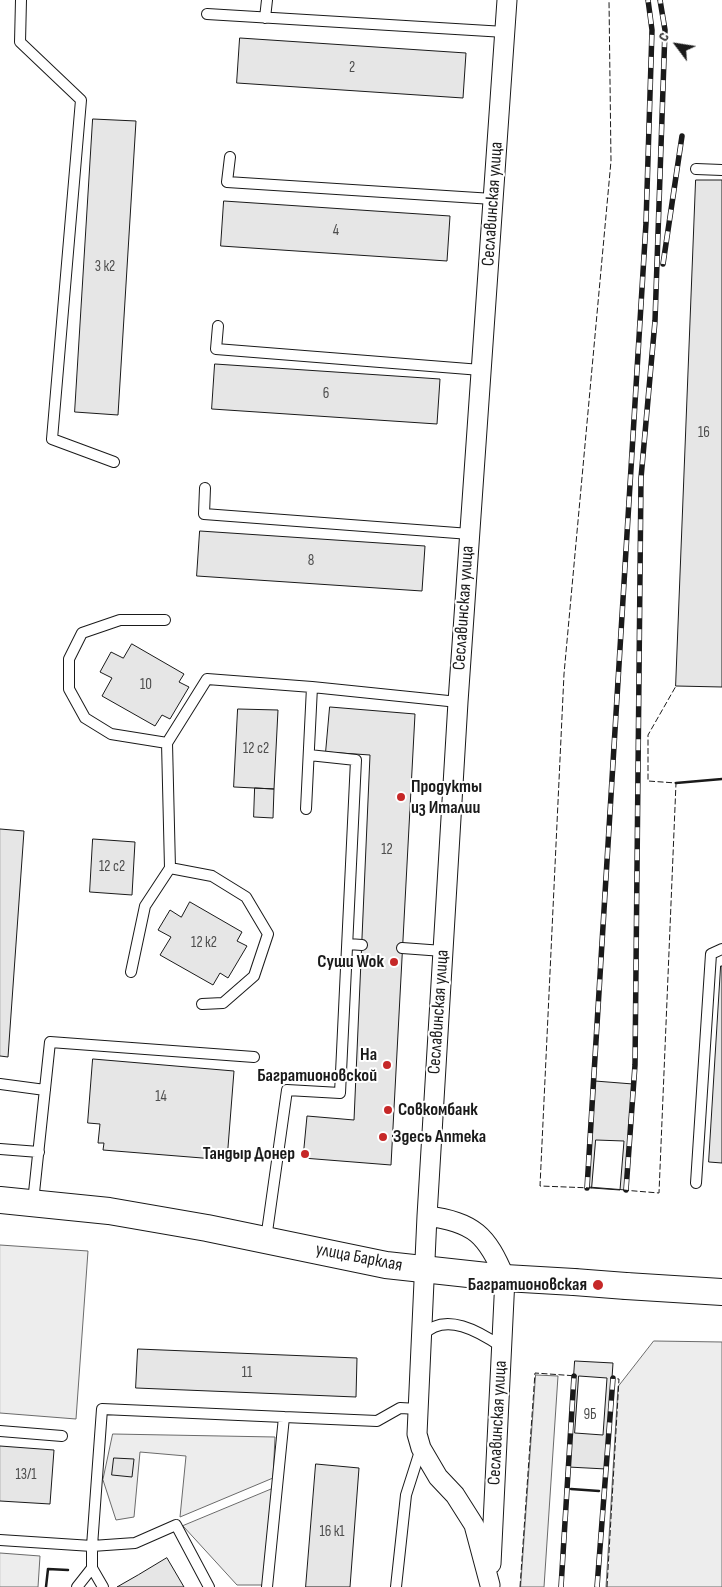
<!DOCTYPE html>
<html>
<head>
<meta charset="utf-8">
<style>
	body { margin:0 }
	#map { position:relative; width:722px; height:1587px; overflow:hidden; background:#fff; font-family:"Sofia Sans Condensed",sans-serif }
	canvas { display:block }
	.north { position:absolute; left:652px; top:20px; width:50px; height:50px; -webkit-text-stroke:4px #fff; paint-order:stroke; rotate:301deg; font-size:14px; font-weight:700; line-height:20px; text-align:center; color:#1a1a1a }
	.north::after { content:''; display:block; margin:auto; width:18px; height:22px; background:#1a1a1a; clip-path:polygon(50% 0,100% 100%,50% 72%,0 100%) }
</style>
</head>
<body>
<div id="map">
<canvas width="722" height="1587"></canvas>
<div class="north">С</div>
</div>
<script>
const g = document.querySelector('canvas').getContext('2d');
g.lineJoin = 'round';
function fillPath(path, color) {
  g.fillStyle = color;
  g.fill(path, 'evenodd');
}
function trace(path, color, width, dash) {
  g.strokeStyle = color;
  g.lineWidth = width;
  g.lineCap = dash ? 'butt' : 'round';
  g.setLineDash(dash || []);
  g.stroke(path);
}
function label(font, color, halo, rows, align = 'center') {
  g.font = font + ' "Sofia Sans Condensed",sans-serif';
  g.lineWidth = 4;
  g.setLineDash([]);
  g.textBaseline = 'middle';
  g.strokeStyle = halo;
  g.fillStyle = color;
  for (const [text, x, y, turn = 0] of rows) {
    g.save();
    g.translate(x, y);
    g.rotate((+turn || 0) * Math.PI / 180);
    g.textAlign = isNaN(turn) ? turn : align;
    if (halo) g.strokeText(text, 0, 0);
    g.fillText(text, 0, 0);
    g.restore();
  }
}
const green = new Path2D(`
	M0 1245 88 1251 76 1419 0 1413Z
	M654 1341 722 1342V1587H606L618 1387Z
	M536 1375 558 1376 544 1587H521Z
	M113 1434 275 1437 273 1478 180 1517 186 1456 140 1452 134 1517 116 1520 103 1480Z
	M272 1489 263 1585H237L183 1526Z
	M0 1553 40 1556 38 1587H0Z`);
const building = new Path2D(`
	M240 38 466 53 463 98 237 83Z
	M93 119 136 121 118 415 75 412Z
	M696 180H722V687L676 686Z
	M224 201 450 216 447 261 221 246Z
	M215 364 440 379 437 424 212 409Z
	M200 531 425 546 422 591 197 576Z
	M132 644 184 674 179 682 189 687 170 719 162 715 155 726 102 696 112 678 100 672 111 652 123 658Z
	M330 707 415 714 391 1165 303 1158 307 1116 354 1120 370 755 326 752Z
	M238 709 278 710 274 789 234 787Z
	M255 788 274 789 273 818 254 817Z
	M0 829 24 831 8 1057 0 1056Z
	M93 839 135 842 132 895 90 892Z
	M190 902 242 932 237 941 247 946 228 978 220 973 213 985 160 955 171 937 158 930 170 910 181 917Z
	M721 966H722V1163L709 1162Z
	M93 1059 234 1071 227 1160 103 1150 104 1143H98L100 1124 88 1123Z
	M595 1081 633 1084 626 1190 588 1187Z
	M596 1140 624 1141 620 1190 592 1188Z
	M138 1349 357 1358 356 1397 136 1388Z
	M575 1361 613 1363 606 1469 568 1467Z
	M579 1376 607 1378 603 1435 575 1433Z
	M0 1446 54 1450 50 1504 0 1501Z
	M114 1458 134 1459 132 1477 112 1475Z
	M316 1464 359 1468 350 1587H306Z
	M167 1558 184 1587H117L138 1575Z`);
const service = new Path2D(`
	M21 0 20 42 81 100 52 439 114 462
	M207 14 505 32
	M265 18 267 0
	M230 157 227 182 493 199
	M696 169 722 170
	M218 326 216 349 481 370
	M205 488 204 514 470 534
	M165 620H120L82 633 69 659V689L85 718 111 734 167 743
	M306 809 312 687
	M170 868 212 876 246 897 268 934 254 976 223 1003 202 1004
	M348 944 362 945
	M402 948 443 951
	M131 972 145 906 170 868 167 743 207 679 312 687 458 702
	M0 1084 45 1090
	M0 1149 39 1152
	M696 1183 711 954 722 949
	M33 1202 50 1042 254 1057
	M266 1239 287 1090 340 1093 356 760 309 755
	M423 1335C445 1311 480 1332 502 1347
	M0 1431 62 1436
	M0 1540 92 1546 102 1409 284 1417
	M77 1587 92 1568
	M103 1587 92 1568V1546L135 1543 176 1525 209 1587
	M267 1587 284 1417 377 1421 400 1408 418 1409
	M396 1587 406 1495 421 1448`);
const minor = new Path2D(`
	M427 1216C474 1222 487 1235 505 1278L491 1564
	M490 1585 474 1525 455 1495 438 1477 421 1448 417 1434 427 1216 458 702 507 0`);
const secondary = new Path2D(`
	M0 1200 109 1211 207 1228 386 1265 505 1278 574 1282
	M626 1286 722 1292`);
const rail = new Path2D(`
	M663 264 682 136
	M587 1188 646 223 652 30 648 0
	M626 1190 635 1065 641 478 655 321 665 30 660 0
	M561 1587 574 1376
	M597 1587 613 1378`);
const secondaryBridge = new Path2D(`
	M574 1282 626 1286`);
const fence = new Path2D(`
	M592 1188 540 1186 564 674 611 161 609 0
	M623 1190 659 1193 676 783 648 781V735L676 686
	M520 1587 535 1373 577 1376
	M607 1587 619 1379 610 1378`);
const wall = new Path2D(`
	M676 783 722 779
	M571 1489 599 1491
	M46 1587 48 1569 68 1570`);
const markers = [
	[401,797,5,"#c62828"],
	[394,962,5,"#c62828"],
	[387,1065,5,"#c62828"],
	[388,1110,5,"#c62828"],
	[383,1137,5,"#c62828"],
	[305,1154,5,"#c62828"],
	[598,1285,6,"#c62828"]
];
const numberNames = [
	["2",352,68],
	["4",336,231],
	["3 к2",105,267],
	["6",326,394],
	["16",704,433],
	["8",311,561],
	["10",146,685],
	["12 с2",256,749],
	["12",387,850],
	["12 с2",112,867],
	["12 к2",204,943],
	["14",161,1097],
	["11",247,1373],
	["9Б",590,1415],
	["13/1",26,1475],
	["16 к1",332,1532]
];
const streetNames = [
	["Сеславинская улица",493,204,-86],
	["Сеславинская улица",464,608,-86],
	["Сеславинская улица",439,1012,-86],
	["улица Барклая",359,1258,11],
	["Сеславинская улица",498,1423,-87]
];
const poiNames = [
	["Продукты",411,787,"left"],
	["из Италии",411,808,"left"],
	["Суши Wok",384,962],
	["На",377,1055],
	["Багратионовской",377,1076],
	["Совкомбанк",398,1110,"left"],
	["Здесь Аптека",393,1137,"left"],
	["Тандыр Донер",295,1154],
	["Багратионовская",587,1285]
];
fillPath(green, '#ededed');
trace(green, '#6a6a6a', 1);
fillPath(building, '#e6e6e6');
trace(building, '#1a1a1a', 1);
trace(service, '#1a1a1a', 12);
trace(minor, '#1a1a1a', 21);
trace(secondary, '#1a1a1a', 28);
trace(service, '#fff', 10);
trace(minor, '#fff', 19);
trace(secondary, '#fff', 26);
trace(rail, '#1a1a1a', 5.5);
trace(rail, '#fff', 4, [11]);
trace(secondaryBridge, '#1a1a1a', 28, []);
trace(secondaryBridge, '#fff', 26);
trace(fence, '#1a1a1a', 1, [6, 2.5]);
trace(wall, '#1a1a1a', 2.5);
for (const [x, y, r, color] of markers) {
  const dot = new Path2D();
  dot.arc(x, y, r, 0, 2 * Math.PI);
  g.fillStyle = color;
  g.fill(dot);
  trace(dot, '#fff', 2);
}
label('15px', '#4d4d4d', null, numberNames);
label('18px', '#1a1a1a', '#fff', streetNames);
label('bold 18px', '#1a1a1a', '#fff', poiNames, 'right');
</script>
</body>
</html>
